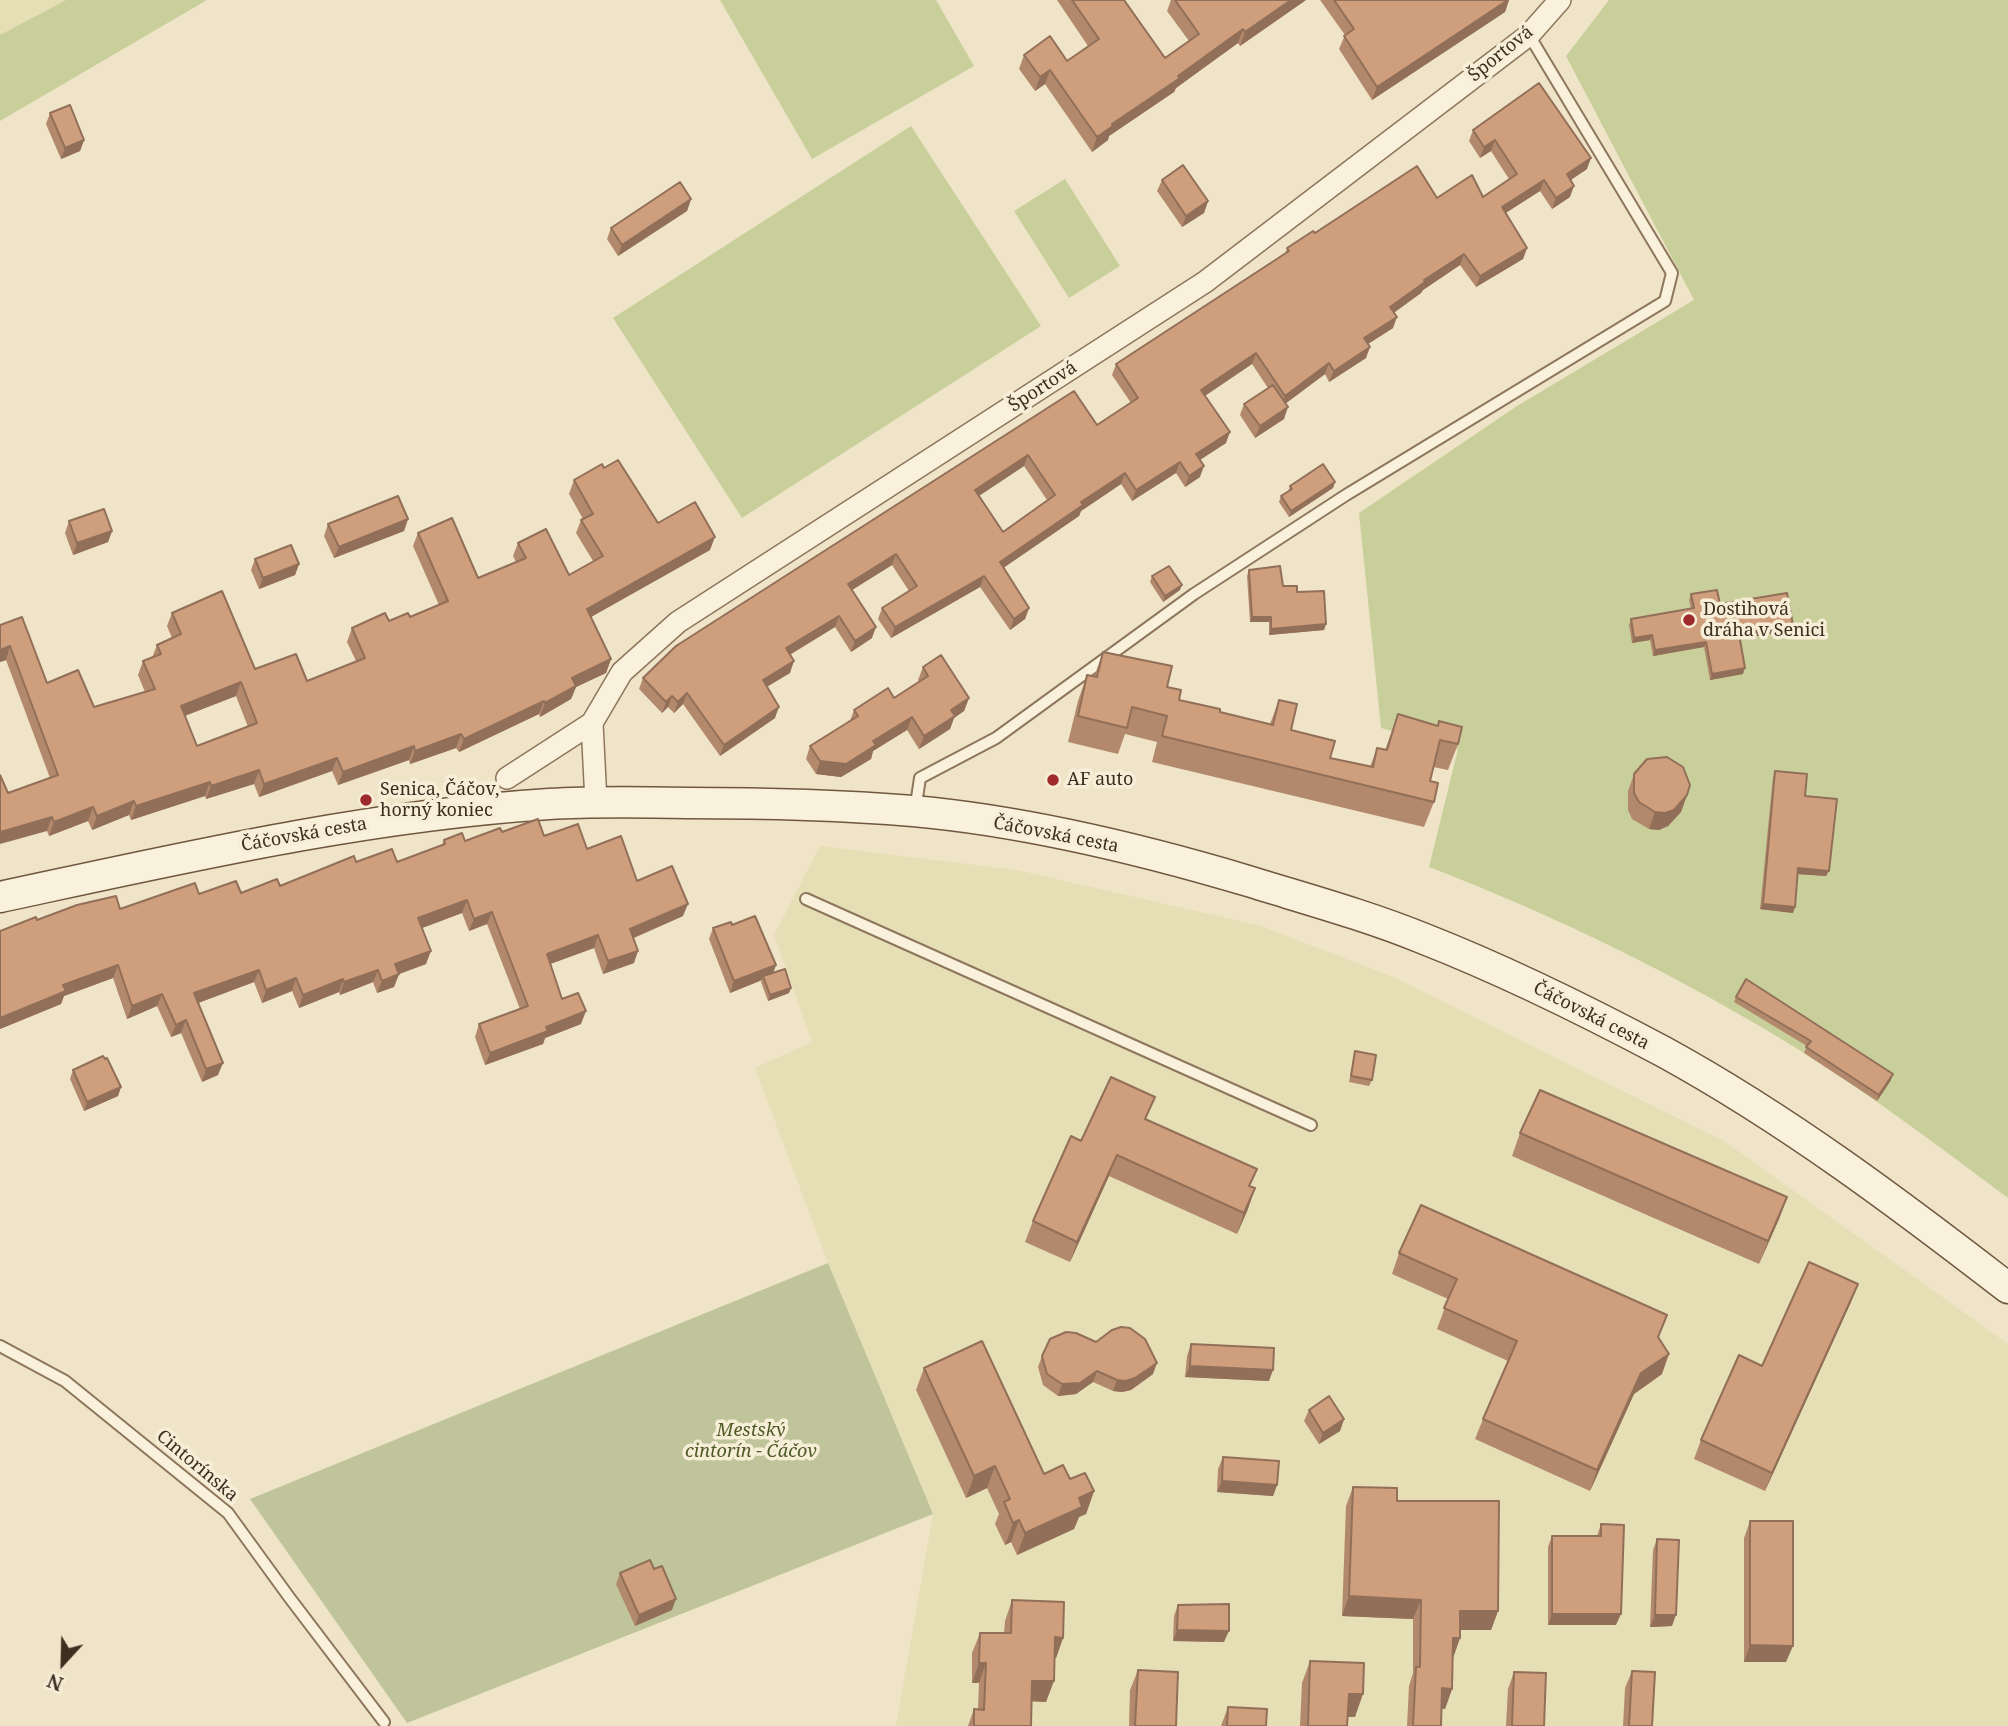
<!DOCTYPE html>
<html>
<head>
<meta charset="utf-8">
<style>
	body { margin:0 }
	#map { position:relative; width:2008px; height:1726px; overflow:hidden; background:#f0e4c8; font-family:"Noto Serif",serif }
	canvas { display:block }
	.north { position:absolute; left:28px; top:1628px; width:70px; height:70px; -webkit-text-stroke:5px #f7eed8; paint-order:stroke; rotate:202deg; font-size:19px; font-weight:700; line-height:28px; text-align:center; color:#3d2e20 }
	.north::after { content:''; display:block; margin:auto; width:24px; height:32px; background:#3d2e20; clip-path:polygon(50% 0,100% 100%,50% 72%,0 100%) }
</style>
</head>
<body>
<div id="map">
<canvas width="2008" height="1726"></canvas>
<div class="north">N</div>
</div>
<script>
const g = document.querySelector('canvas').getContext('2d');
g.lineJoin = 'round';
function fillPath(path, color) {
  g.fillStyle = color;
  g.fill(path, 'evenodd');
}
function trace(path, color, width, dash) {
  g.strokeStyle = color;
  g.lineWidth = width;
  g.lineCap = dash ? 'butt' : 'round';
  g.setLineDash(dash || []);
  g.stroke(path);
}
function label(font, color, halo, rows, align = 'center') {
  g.font = font + ' "Noto Serif",serif';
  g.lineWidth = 7;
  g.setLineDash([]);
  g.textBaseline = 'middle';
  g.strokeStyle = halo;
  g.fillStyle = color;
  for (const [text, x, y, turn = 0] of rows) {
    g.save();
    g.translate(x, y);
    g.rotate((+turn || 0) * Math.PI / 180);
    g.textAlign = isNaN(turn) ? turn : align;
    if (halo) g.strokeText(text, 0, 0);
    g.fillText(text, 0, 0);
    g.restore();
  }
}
const farmland = new Path2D(`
	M0 0H66L0 35Z
	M820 846 1017 870 1261 926 1393 977 1724 1141 2008 1344V1726H896L933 1514 828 1263 755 1068 812 1042 774 935Z`);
const green = new Path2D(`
	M66 0H207L0 121V35Z
	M720 0H936L974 66 812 159Z
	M1609 0H2008V1198C1941 1148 1875 1098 1804 1053 1685 979 1559 917 1429 867L1458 749 1381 728 1359 513 1517 406 1694 300 1566 56Z
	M911 126 1041 326 742 518 613 318Z
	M1065 179 1120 266 1069 298 1014 211Z`);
const cemetery = new Path2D(`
	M828 1263 933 1514 407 1723 250 1499Z`);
const service = new Path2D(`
	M915 811 920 778 996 738 1194 594 1346 495 1665 301 1672 273 1529 35
	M806 899 1311 1125
	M0 1346 65 1381 228 1513 289 1597 384 1722`);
const minor = new Path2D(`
	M507 778 592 723
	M596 802 592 723 622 672 678 622 1205 282 1529 35 1560 0`);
const secondary = new Path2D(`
	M0 897C182 858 363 816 549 804 595 801 642 802 688 803 763 803 839 805 913 811 1025 821 1141 849 1248 881 1306 899 1365 915 1422 938 1504 970 1585 1010 1664 1052 1786 1119 1898 1203 2008 1288`);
const wall = new Path2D(`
	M1057 0H1124L1165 58 1189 41 1167 11 1171 0H1306L1240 46 1238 43 1176 88 1174 92 1109 136 1108 140 1092 152 1045 84 1035 91 1019 69 1024 55 1067 61 1088 46Z
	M1320 0H1509L1505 12 1372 100 1339 49 1345 35Z
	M50 113 84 140 80 151 61 159 46 124Z
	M1473 130 1587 169 1571 180 1570 197 1552 209 1540 191 1505 213 1527 248 1523 259 1476 287 1460 265 1423 290 1421 293 1394 313 1393 328 1368 344 1366 358 1329 382 1325 374 1286 403 1284 419 1255 438 1240 415 1244 404 1268 388 1252 364 1205 396 1226 443 1200 460V477L1185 487 1176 473 1132 501 1121 484 1081 511 1079 516 1003 568 1029 608 1025 619 1010 630 980 587 891 638 878 619 882 608 909 591 892 565 852 590 872 638 851 652 835 627 790 655V673L767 687 775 718 720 756 683 704 674 713 668 707 662 713 639 689 643 678 1074 391 1097 425 1131 403 1112 375 1116 364 1285 254 1287 248 1315 233 1437 198 1483 197 1509 179 1491 151 1480 158 1469 141ZM1024 466 1047 500 1003 532 979 496Z
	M1162 180 1208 201 1204 213 1182 227 1157 191Z
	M691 199 687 211 618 256 607 239 611 228Z
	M604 468 658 523 710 550 591 617 611 659 606 673 576 687 571 699 540 717 539 714 459 752 456 748 410 764 409 760 338 785 332 771 259 797 254 784 206 799 205 796 131 820 129 815 92 830 88 821 49 836 47 831 8 793 50 778 6 660 0 662V625L47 683 94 707 145 692 138 675 143 661 152 658 157 645 172 638 167 626 172 613 255 669 307 681 356 661 347 642 352 628 410 617 439 605 413 546 418 533 478 578 516 562 513 556 518 543 569 575 593 561 576 533 581 520 583 519 569 494 574 480ZM236 696 248 727 197 746 185 716Z
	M1335 482 1333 488 1289 517 1279 502 1281 496 1288 492 1290 486Z
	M408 519 404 531 334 558 324 536 328 524Z
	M69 521 112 531 108 542 73 555 65 533Z
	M255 559 299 564 295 575 259 589 251 570Z
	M1249 570 1297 592 1326 624 1324 630 1269 635V622H1250L1247 576Z
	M1152 576 1180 590 1163 602 1150 582Z
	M1691 594 1720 604 1791 630 1740 639 1743 674 1710 680 1704 647 1653 656 1650 640 1632 643 1629 625 1631 619 1691 609 1689 600Z
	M1103 652 1167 687 1179 700 1220 712 1270 724 1279 700 1291 730 1330 758 1370 767 1377 748 1385 750 1398 714 1458 744 1448 770 1433 767 1430 781 1434 802 1424 827 1152 762 1157 742 1125 734 1118 754 1068 742 1078 701 1087 675 1094 677Z
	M923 667 969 698 964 711 954 718 950 729 919 749 907 730 873 751 871 759 841 777 816 774 806 759 810 746 850 721 854 710 894 698 919 682 918 680Z
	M1775 771 1805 796 1826 876 1798 874 1795 907 1793 913 1760 909 1773 777Z
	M1634 774 1687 795 1681 812 1668 826 1659 830 1649 829 1632 819 1628 810V791Z
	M502 832 544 836 587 849 637 881 683 916 634 938V963L603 974 594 948 550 964 562 999 581 1024 545 1038 543 1044 485 1065 475 1037 479 1024 520 1009 487 924 469 931 462 913 422 928 426 964 399 974 394 987 377 993 373 982 340 995 339 992 299 1008 292 991 262 1003 254 982 198 1003 218 1075 202 1082 181 1033 171 1037 157 1006 127 1019 113 978 64 996 61 1004 0 1029V931L37 920 120 909 199 894 241 893 280 886 356 862H397L442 845 444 840 465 841Z
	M732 925 776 965 773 973 789 993 768 1001 761 982 762 980 730 993 709 939 713 928Z
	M1736 997 1891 1080 1877 1101 1804 1053 1807 1046 1734 1002Z
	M1355 1051 1372 1080 1369 1086 1349 1082Z
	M73 1070 121 1087 118 1096 84 1111 70 1079Z
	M1147 1119 1250 1187 1248 1209 1237 1234 1109 1176 1070 1262 1025 1242 1033 1221 1081 1141Z
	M1520 1133 1787 1197 1779 1219 1759 1264 1512 1156Z
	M1399 1253 1659 1338 1662 1374 1634 1394 1590 1491 1475 1439 1483 1419 1508 1361 1437 1329 1448 1299 1392 1274Z
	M1851 1302 1765 1491 1694 1459 1701 1440 1762 1366Z
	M1191 1344 1269 1381 1185 1377 1187 1356Z
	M1042 1356 1153 1374 1131 1390 1122 1392 1113 1391 1093 1382 1076 1394 1058 1396 1043 1385 1038 1367Z
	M924 1368 1044 1474 1070 1479 1094 1491 1086 1514 1079 1517 1074 1529 1017 1555 1011 1542 1005 1545 995 1524 999 1514 987 1488 966 1498 916 1390Z
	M1309 1410 1344 1419 1340 1431 1319 1444 1304 1421Z
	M1223 1457 1277 1485 1273 1496 1217 1492 1218 1469Z
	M1353 1487 1397 1501 1498 1611 1491 1630H1460V1638L1453 1658 1452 1689 1445 1709 1441 1708V1726H1407L1409 1686 1413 1673V1619L1342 1616 1346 1506Z
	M1750 1521 1786 1662H1744V1538Z
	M1601 1524 1616 1625H1548V1547L1552 1536H1597Z
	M1657 1539 1672 1626 1650 1627 1653 1550Z
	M620 1573 672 1610 635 1626 616 1584Z
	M1012 1600 1063 1638 1056 1658H1054L1046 1702 1032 1701 1031 1726H968L974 1709H978L979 1683H972V1653L980 1633H1004L1005 1621Z
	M1178 1605 1224 1642 1173 1641 1174 1616Z
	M1310 1661 1355 1717H1348L1347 1726H1300L1302 1683Z
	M1138 1670 1176 1726H1129L1130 1690Z
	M1632 1671 1652 1726H1623L1625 1688Z
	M1514 1672 1544 1726H1506L1508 1689Z
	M1228 1707 1266 1726H1221Z`);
const shadedWall = new Path2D(`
	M1291 0H1306L1240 46 1245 32Z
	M1503 0H1509L1505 12 1372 100 1377 87Z
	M1243 29 1238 43 1176 88 1174 92 1109 136 1108 140 1092 152 1097 137 1112 124Z
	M1050 70 1045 84 1035 91 1040 77Z
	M84 140 80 151 61 159 65 148Z
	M1495 140 1491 151 1480 158 1484 147Z
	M1591 158 1587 169 1563 185 1567 174Z
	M1544 180 1540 191 1498 218 1502 207Z
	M1574 186 1570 197 1552 209 1556 198Z
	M691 199 687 211 618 256 622 245Z
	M1208 201 1204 213 1182 227 1186 216Z
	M1527 248 1523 259 1476 287 1480 276Z
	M1464 254 1460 265 1423 290 1421 293 1386 318 1390 307 1424 280Z
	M1397 317 1393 328 1360 349 1364 338Z
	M1370 347 1366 358 1329 382 1334 371Z
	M1256 353 1252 364 1197 401 1201 390Z
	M1329 363 1325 374 1281 407 1285 396Z
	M1288 407 1284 419 1255 438 1260 426Z
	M1230 432 1226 443 1192 465 1196 454Z
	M1028 455 1024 466 971 501 975 490Z
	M1180 462 1176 473 1132 501 1136 490Z
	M1204 466 1200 477 1185 487 1189 476Z
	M1125 473 1121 484 1081 511 1079 516 996 573 1000 562 1081 502Z
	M1335 482 1333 488 1289 517 1291 511Z
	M408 519 404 531 334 558 339 547Z
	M112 531 108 542 73 555 77 543Z
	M715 537 710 550 582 622 587 609Z
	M896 554 892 565 844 595 848 584Z
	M299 564 295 575 259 589 263 578Z
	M984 576 980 587 891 638 895 627Z
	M1182 585 1180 590 1163 602 1165 596Z
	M1029 608 1025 619 1010 630 1014 619Z
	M839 616 835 627 782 659 786 648Z
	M1252 617H1271L1269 622H1250Z
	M1326 624 1324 630 1269 635 1271 629Z
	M1793 625 1791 630 1737 640 1739 634Z
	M876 627 872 638 851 652 855 641Z
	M1652 635 1650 640 1632 643 1634 638Z
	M1706 642 1704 647 1653 656 1655 650Z
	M10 646 6 660 0 662V650Z
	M611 659 606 673 576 687 571 699 540 717 545 703 572 678Z
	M794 661 790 673 759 691 763 680Z
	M1745 668 1743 674 1710 680 1712 674Z
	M241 682 236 696 176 719 181 706Z
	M687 693 683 704 674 713 678 702Z
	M672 696 668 707 662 713 666 702Z
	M969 698 964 711 954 718 950 729 919 749 924 736 951 710Z
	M544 701 539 714 459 752 464 739Z
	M779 707 775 718 720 756 724 745Z
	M912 717 907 730 873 751 871 759 841 777 816 774 820 761 873 741Z
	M461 734 456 748 410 764 415 751Z
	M414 746 409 760 338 785 343 772Z
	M337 758 332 771 259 797 264 784Z
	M259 770 254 784 206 799 211 786Z
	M210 782 205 796 131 820 136 806Z
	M1687 795 1681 812 1668 826 1659 830 1649 829 1655 812Z
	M134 801 129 815 92 830 97 816Z
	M93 807 88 821 49 836 54 822Z
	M52 817 47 831 0 844V832Z
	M1798 868 1829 871 1826 876 1796 874Z
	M467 900 462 913 414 931 418 918Z
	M688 904 683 916 626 941 630 929Z
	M1763 904 1795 907 1793 913 1760 909Z
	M492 912 487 924 469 931 474 919Z
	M598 935 594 948 542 967 547 954Z
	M431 951 426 964 391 977 395 964Z
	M638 951 634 963 603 974 608 961Z
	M118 965 113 978 64 996 61 1004 0 1029V1018L63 985Z
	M776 965 772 976H763L762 980 730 993 734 981Z
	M259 970 254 982 190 1006 194 993Z
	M378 970 373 982 340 995 344 982Z
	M399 974 394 987 377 993 382 981Z
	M296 978 292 991 262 1003 266 990Z
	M343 979 339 992 299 1008 303 995Z
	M791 988 789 993 768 1001 770 995Z
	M162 994 157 1006 127 1019 132 1006Z
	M586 1011 581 1024 545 1038 543 1044 485 1065 490 1053 546 1027Z
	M186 1020 181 1033 171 1037 176 1025Z
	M223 1063 218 1075 202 1082 206 1069Z
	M1893 1074 1891 1080 1877 1101 1879 1095Z
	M121 1087 118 1096 84 1111 87 1102Z
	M1117 1155 1109 1176 1070 1262 1077 1242Z
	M1255 1188 1248 1209 1237 1234 1244 1213Z
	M1787 1197 1779 1219 1759 1264 1768 1241Z
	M1858 1284 1851 1302 1765 1491 1772 1473Z
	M1669 1354 1662 1374 1634 1394 1590 1491 1597 1470 1641 1373Z
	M1157 1363 1153 1374 1131 1390 1122 1392 1113 1391 1117 1380Z
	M1190 1366 1273 1370 1269 1381 1185 1377Z
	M1097 1371 1093 1382 1076 1394 1058 1396 1062 1384Z
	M1344 1419 1340 1431 1319 1444 1323 1433Z
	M995 1466 987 1488 966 1498 974 1476Z
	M1222 1481 1277 1485 1273 1496 1217 1492Z
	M1094 1491 1086 1514 1079 1517 1074 1529 1017 1555 1025 1533 1079 1498Z
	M1019 1520 1011 1542 1005 1545 1013 1523Z
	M1349 1596 1421 1600 1413 1619 1342 1616Z
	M676 1599 672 1610 635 1626 639 1615Z
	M1460 1611H1498L1491 1630H1453Z
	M1552 1614H1621L1616 1625H1548Z
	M1655 1615H1676L1672 1626 1650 1627Z
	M1177 1630 1229 1631 1224 1642 1173 1641Z
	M1055 1637 1063 1638 1056 1658H1048Z
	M1453 1638H1460L1453 1658Z
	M1750 1645 1793 1646 1786 1662H1744Z
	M979 1663H986L979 1683H972Z
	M1032 1681H1054L1046 1702 1025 1701Z
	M1442 1688 1452 1689 1445 1709 1435 1708Z
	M1349 1694H1363L1355 1717 1340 1716Z`);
const building = new Path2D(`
	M1072 0H1124L1165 58 1199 34 1175 0H1291L1245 32 1243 29 1178 76 1180 78 1112 124 1113 126 1097 137 1050 70 1040 77 1024 55 1050 36 1067 61 1099 39Z
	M1334 0H1508L1377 87 1344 36 1354 29Z
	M1539 83 1591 158 1567 174 1574 186 1556 198 1544 180 1502 207 1527 248 1480 276 1464 254 1424 280 1425 282 1390 307 1397 317 1364 338 1370 347 1334 371 1329 363 1285 396 1256 353 1201 390 1230 432 1196 454 1204 466 1189 476 1180 462 1136 490 1125 473 1081 502 1083 505 1000 562 1029 608 1014 619 984 576 895 627 882 608 917 586 896 554 848 584 876 627 855 641 839 616 786 648 794 661 763 680 779 707 724 745 687 693 678 702 672 696 666 702 643 678 676 646 1074 391 1097 425 1138 398 1116 364 1289 251 1287 248 1313 231 1315 233 1417 166 1437 198 1472 175 1483 197 1517 174 1495 140 1484 147 1473 130ZM1028 455 1055 495 1003 532 975 490Z
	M70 105 84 140 65 148 50 113Z
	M1183 165 1208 201 1186 216 1162 180Z
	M680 182 691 199 622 245 611 228Z
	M1273 385 1288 407 1260 426 1244 404Z
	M618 460 658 523 695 502 715 537 587 609 611 659 572 678 576 686 545 703 544 701 464 739 461 734 415 751 414 746 343 772 337 758 264 784 259 770 211 786 210 782 136 806 134 801 97 816 93 807 54 822 52 817 0 832V775L8 793 58 775 10 646 0 650V625L22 617 47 683 78 670 94 707 155 689 143 661 161 654 157 645 181 634 172 613 222 591 255 669 296 654 307 681 365 658 352 628 385 613 389 621 408 613 410 617 448 601 418 533 452 518 478 578 526 558 518 543 546 529 569 575 603 556 581 520 593 514 574 480 602 464 604 468ZM241 682 257 723 197 746 181 706Z
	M1323 464 1335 482 1291 511 1281 496 1292 489 1290 486Z
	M398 496 408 519 339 547 328 524Z
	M104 509 112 531 77 543 69 521Z
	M291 545 299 564 263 578 255 559Z
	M1169 566 1182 585 1165 596 1152 576Z
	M1280 566 1283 586H1297V592L1324 591 1326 624 1271 629V617H1252L1249 570Z
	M1717 590 1720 604 1787 593 1793 625 1739 634 1745 668 1712 674 1706 642 1655 650 1652 635 1634 638 1631 619 1694 608 1691 594Z
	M1103 652 1172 666 1167 687 1181 690 1179 700 1220 709V712L1273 725 1279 700 1297 704 1291 730 1335 741 1330 758 1373 767 1377 748 1387 750 1398 714 1438 726 1439 721 1462 727 1458 744 1440 740 1430 781 1438 783 1434 802 1162 736 1167 716 1132 707 1127 728 1078 716 1087 675 1097 677Z
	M941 655 969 698 951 710 955 716 924 736 912 717 873 741 876 745 846 764 820 761 810 746 858 716 854 710 888 688 894 698 928 676 923 667Z
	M1667 757 1683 767 1690 785 1687 795 1674 810 1665 813 1655 812 1639 802 1634 793V774L1647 759Z
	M1775 771 1807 774 1805 796 1837 799 1829 871 1798 868 1795 907 1763 904Z
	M538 819 544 836 578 824 587 849 621 836 637 881 672 866 688 904 630 929 638 951 608 961 598 935 547 954 562 999 578 993 586 1011 546 1027 548 1031 490 1053 479 1024 528 1006 492 912 474 919 467 900 418 918 431 951 395 964 399 974 382 981 378 970 344 982 343 979 303 995 296 978 266 990 259 970 194 993 223 1063 206 1069 186 1020 176 1025 162 994 132 1006 118 965 63 985 66 991 0 1018V931L36 917 37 920 77 905 116 896 120 909 195 883 199 894 236 881 241 893 277 879 280 886 354 856 356 862 392 849 397 862 445 844 444 840 462 833 465 841 500 828 502 832Z
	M755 916 776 965 734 981 713 928 731 922 732 925Z
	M785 969 791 988 770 995 763 976Z
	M1746 979 1893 1074 1879 1095 1806 1047 1811 1041 1736 997Z
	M1355 1051 1376 1055 1372 1080 1351 1076Z
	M103 1056 105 1059 107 1058 121 1087 87 1102 73 1070Z
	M1111 1077 1155 1097 1145 1119 1257 1169 1249 1186 1255 1188 1244 1213 1117 1155 1077 1242 1033 1221 1071 1136 1081 1141Z
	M1540 1090 1787 1197 1768 1241 1520 1133Z
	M1421 1205 1667 1315 1658 1337 1669 1354 1641 1373 1597 1470 1483 1419 1517 1341 1444 1308 1457 1279 1399 1253Z
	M1809 1262 1858 1284 1772 1473 1701 1440 1739 1355 1762 1366Z
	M1121 1327 1130 1328 1145 1339 1157 1363 1135 1378 1126 1381 1117 1380 1097 1371 1080 1383 1062 1384 1047 1374 1042 1356 1050 1339 1066 1332 1076 1333 1096 1342 1112 1330Z
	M982 1341 1044 1474 1063 1465 1070 1479 1085 1473 1094 1491 1079 1498 1082 1507 1025 1533 1019 1520 1013 1523 1004 1502 1010 1499 995 1466 974 1476 924 1368Z
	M1191 1344 1274 1348 1273 1370 1190 1366Z
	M1329 1396 1344 1419 1323 1433 1309 1410Z
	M1223 1457 1279 1461 1277 1485 1222 1481Z
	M1353 1487 1397 1488V1501H1499L1498 1611H1460V1638H1453L1452 1689 1442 1688 1441 1726H1413L1416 1667H1420L1421 1600 1349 1596Z
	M1750 1521H1793V1646L1750 1645Z
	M1601 1524 1624 1525 1621 1614H1552V1536H1601Z
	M1657 1539 1679 1540 1676 1615H1655Z
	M650 1560 654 1569 662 1566 676 1599 639 1615 620 1573Z
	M1012 1600 1064 1602 1063 1638 1055 1637 1054 1681H1032L1031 1726H974V1709L984 1710 986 1663H979L980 1633H1011Z
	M1229 1604V1631L1177 1630 1178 1605Z
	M1310 1661 1364 1663 1363 1694H1349L1347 1726H1308Z
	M1138 1670 1178 1672 1176 1726H1135Z
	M1632 1671 1655 1672 1652 1726H1629Z
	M1514 1672 1546 1673 1544 1726H1512Z
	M1228 1707 1267 1709 1266 1726H1227Z`);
const markers = [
	[1689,620,7,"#9e2a2b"],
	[1053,780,7,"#9e2a2b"],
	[366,800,7,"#9e2a2b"]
];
const streetNames = [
	["Športová",1501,54,-39],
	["Športová",1043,387,-33],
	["Čáčovská cesta",304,835,-10],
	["Čáčovská cesta",1056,835,11],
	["Čáčovská cesta",1591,1016,27],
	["Cintorínska",197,1466,40]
];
const poiNames = [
	["Dostihová",1703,610],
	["dráha v Senici",1703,631],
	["AF auto",1067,780],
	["Senica, Čáčov,",380,790],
	["horný koniec",380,811]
];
const parkNames = [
	["Mestský",751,1431],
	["cintorín - Čáčov",751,1452]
];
fillPath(farmland, '#e6deb5');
fillPath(green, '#c9cf9b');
fillPath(cemetery, '#bfc49a');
trace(service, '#8d765c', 14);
trace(minor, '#8d765c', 24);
trace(secondary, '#6f573f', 33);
trace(service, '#faf1dc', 10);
trace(minor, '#faf1dc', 21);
trace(secondary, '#faf1dc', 30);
fillPath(wall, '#b2896c');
fillPath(shadedWall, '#916f58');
fillPath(building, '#cf9f7d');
trace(building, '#916f58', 2);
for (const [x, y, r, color] of markers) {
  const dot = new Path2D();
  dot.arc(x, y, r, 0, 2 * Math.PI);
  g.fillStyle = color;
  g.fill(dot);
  trace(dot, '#f7eed8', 2.5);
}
label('18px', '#3d2e20', '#f7eed8', streetNames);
label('18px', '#3d2e20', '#f7eed8', poiNames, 'left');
label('italic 18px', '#4d5a26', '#f7eed8', parkNames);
</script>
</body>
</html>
